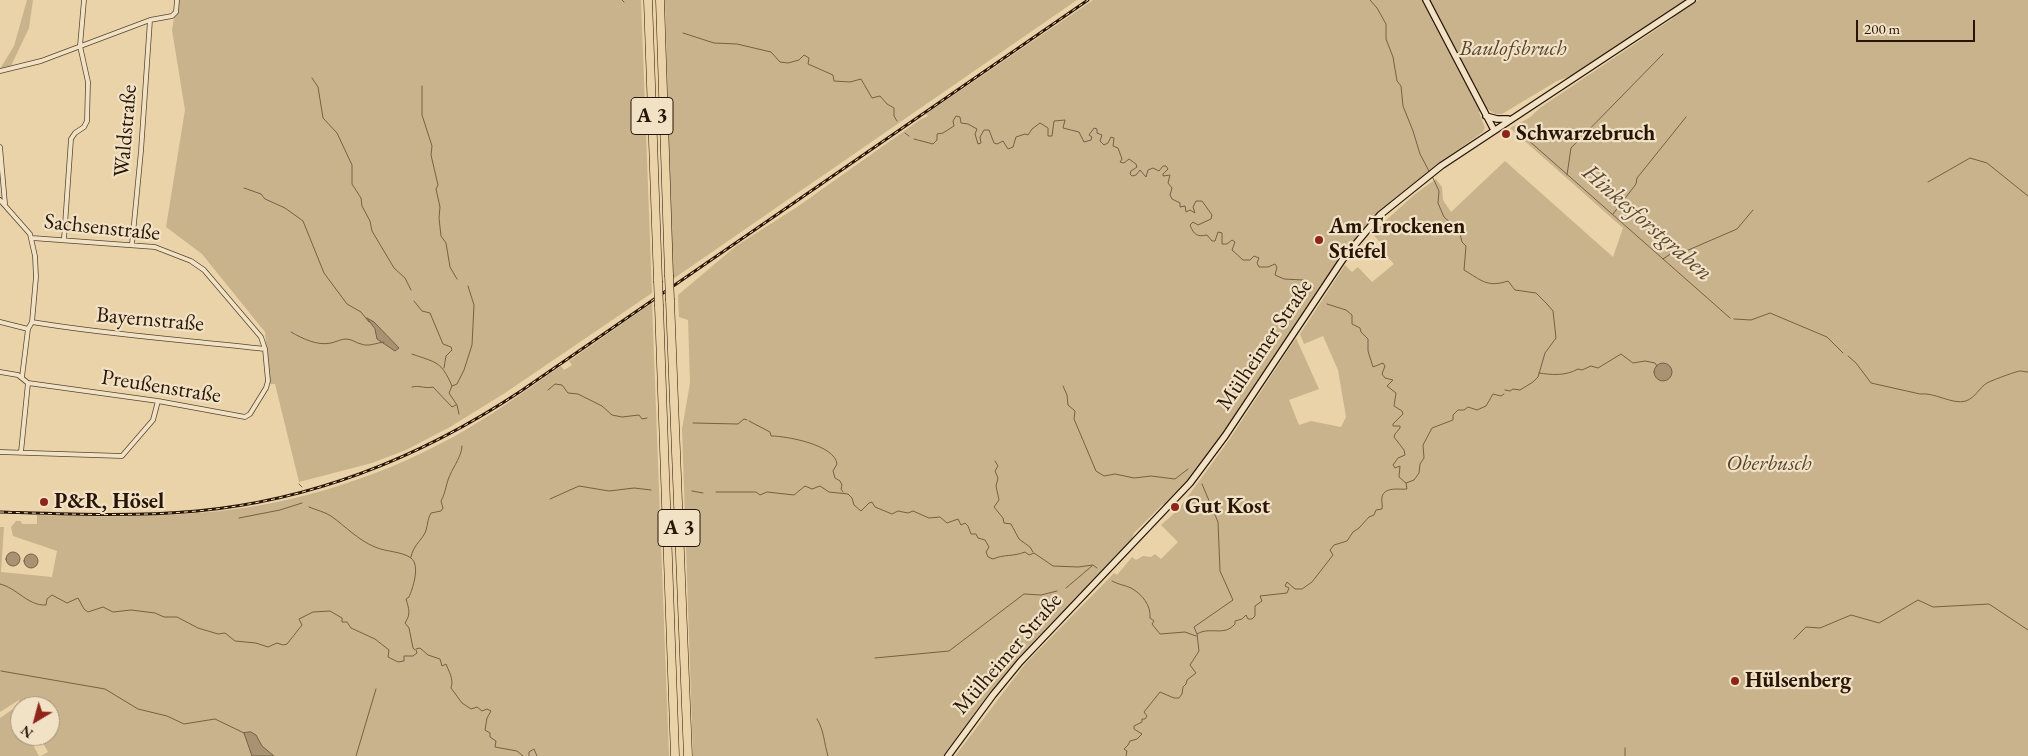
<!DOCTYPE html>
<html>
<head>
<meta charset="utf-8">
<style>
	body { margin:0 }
	#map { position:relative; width:2028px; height:756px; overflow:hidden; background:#ead3a8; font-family:"EB Garamond",serif }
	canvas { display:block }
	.north { position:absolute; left:10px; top:696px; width:50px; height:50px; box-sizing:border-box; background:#f1e2c6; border:1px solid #a19079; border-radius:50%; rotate:217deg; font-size:14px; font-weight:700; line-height:20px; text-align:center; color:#281506 }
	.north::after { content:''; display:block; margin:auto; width:18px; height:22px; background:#8f2418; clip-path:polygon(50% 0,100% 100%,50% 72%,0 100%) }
	.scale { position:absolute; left:1856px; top:20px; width:119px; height:22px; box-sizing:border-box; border:2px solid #281506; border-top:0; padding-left:6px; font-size:15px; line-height:18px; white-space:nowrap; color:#281506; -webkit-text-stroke:4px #f1e2c6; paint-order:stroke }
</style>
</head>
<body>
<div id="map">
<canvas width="2028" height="756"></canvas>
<div class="north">N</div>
<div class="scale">200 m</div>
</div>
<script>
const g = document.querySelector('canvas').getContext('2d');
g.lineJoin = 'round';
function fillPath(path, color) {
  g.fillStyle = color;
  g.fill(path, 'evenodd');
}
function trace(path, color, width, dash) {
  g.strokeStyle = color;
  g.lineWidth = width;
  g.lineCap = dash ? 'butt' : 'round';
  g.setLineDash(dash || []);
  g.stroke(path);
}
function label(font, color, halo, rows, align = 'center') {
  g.font = font + ' "EB Garamond",serif';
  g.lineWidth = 4.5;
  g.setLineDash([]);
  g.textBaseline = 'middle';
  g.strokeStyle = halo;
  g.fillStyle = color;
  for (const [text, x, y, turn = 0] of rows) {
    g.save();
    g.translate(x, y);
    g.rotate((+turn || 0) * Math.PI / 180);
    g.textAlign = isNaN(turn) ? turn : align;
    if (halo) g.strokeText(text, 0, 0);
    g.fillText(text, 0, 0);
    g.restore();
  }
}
const green = new Path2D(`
	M27 0H33L29 28 11 66 0 69 14 46Z
	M177 0H641L652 293 505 393 450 427 406 450 372 463 299 482 275 384H270L265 332 202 254 166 227 185 110 172 30Z
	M665 0H1077L673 279Z
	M1093 0H1686L1574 75 1557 81 1502 114H1495L1486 108 1479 112 1485 128 1483 132 1435 166 1391 201 1363 230 1336 264 1222 435 1188 481 1167 503 1162 505 1134 533 1131 541 1018 659 990 693 944 756H693L682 429 690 383 688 320 679 317 678 295 736 246 797 207 921 119 928 116 926 114Z
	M1699 0H2028V756H955L1025 664 1114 573 1117 575 1132 557 1136 560 1143 556 1151 557 1155 554 1161 559 1178 542 1161 525 1178 510 1229 440 1296 338 1319 389 1289 400 1299 425 1311 421 1341 427 1346 417 1338 370 1323 336 1304 344 1300 334 1345 265 1352 272 1358 267 1372 282 1394 264 1380 249 1383 246 1372 233 1415 194 1436 179 1442 187 1443 200 1451 212 1505 161 1613 257 1623 228 1510 128 1529 118 1541 107 1672 19 1675 14Z
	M652 303 669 756H41L48 752 39 736H50V706H22L19 700 0 712V527H4L1 572 52 577 57 551 13 536 11 527 16 521H21L22 524H37V515C90 516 143 518 197 513 285 507 375 480 453 437 491 416 525 391 561 366L564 370 572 365 569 361Z
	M13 709 20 722V736H28L39 756H0V718Z`);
const water = new Path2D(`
	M367 318 374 322 399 348 395 351 377 339 375 329Z
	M1654 372a9 9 0 1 1 18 0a9 9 0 1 1-18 0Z
	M6 559a7 7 0 1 1 14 0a7 7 0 1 1-14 0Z
	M24 561a7 7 0 1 1 14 0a7 7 0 1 1-14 0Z
	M251 732 256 735 262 746 274 756H252L244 733Z`);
const stream = new Path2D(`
	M622 0 624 2
	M1370 0 1377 8 1386 24V39L1393 57 1397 81 1401 86 1403 106 1413 131 1420 154 1430 173
	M683 33 714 43 737 44 771 52 780 62 788 63 799 60 804 55 809 58 808 64 833 75 834 81 850 82 861 79 872 98 880 96 887 104 894 108V116L897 121
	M312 78 318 87 323 118 337 133 352 165V184L361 198 362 206 370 221 372 231 394 268 405 278 411 290
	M422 86V115L432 146 431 155 438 185 436 189 440 207 439 218 441 236 446 243 450 267 457 279
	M1519 132 1730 318
	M905 133 909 136
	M914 139 933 144 937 140V134L943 133 954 126 953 121 956 116 960 117 961 123 968 124 977 129 975 134 978 144 981 143 980 137 984 130H989L994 143 997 144 1003 141 1008 149 1013 147 1016 137 1025 134 1028 135 1032 129 1040 123 1048 128V136H1052L1054 121 1065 120 1063 128 1079 132 1084 142 1091 140 1092 137 1089 135 1094 128 1097 129V133L1102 135 1100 141 1104 145 1108 143 1111 137 1114 138 1113 146 1118 148 1122 159 1120 162 1124 163 1129 159 1136 164 1137 167 1131 171 1130 174 1132 176 1136 175 1140 170 1146 177 1148 170 1153 168 1159 171 1163 166H1166L1168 169 1163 174V176L1170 175 1168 183 1172 188 1170 195 1172 199 1180 203V207L1185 206 1186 212 1190 210 1195 213 1193 207 1196 201H1202L1212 215 1211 219 1198 225 1193 222 1190 225C1194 235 1197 237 1207 235L1212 241H1215L1218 232 1222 233V244H1227L1232 240 1235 242 1232 250 1243 260H1250L1254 256 1259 258 1257 263 1259 267H1268L1275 264 1277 267 1275 275 1284 279 1303 280 1314 288
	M1567 175 1571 148 1663 54
	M1432 176 1439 191 1438 203 1444 217 1459 230 1462 242 1466 246 1464 270C1481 280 1487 288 1508 281L1515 290 1536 293 1547 304 1553 311 1556 338 1545 353 1538 377 1533 382 1520 390 1513 389 1510 391 1505 390
	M1928 182 1970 158 1987 163 2028 196
	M244 188 261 194 265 199 285 208 303 221 324 273 347 304 361 312 369 322
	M1613 214 1636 184 1637 178 1686 117
	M1663 259 1672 253 1686 251 1737 229 1753 210
	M414 301 422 311 430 313 443 344 451 347 452 350 446 356 444 368
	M1734 319 1751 320 1770 313 1827 337 1843 353
	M291 332C303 339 318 346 331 343 336 342 341 339 346 339 352 339 356 343 361 344 368 347 376 343 384 342
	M412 354C437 363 441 361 452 386L449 393 457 405 459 414
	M1848 356 1856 363 1871 383 1920 394C1935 392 1952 405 1966 401 1976 397 1979 388 1987 383 1990 381 2017 371 2020 371 2023 371 2025 372 2028 372
	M1539 373C1552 375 1566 376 1578 369L1582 370 1591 366 1598 368 1621 354 1633 363 1645 361 1655 363 1657 366
	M452 386 457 384 464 370 472 345 474 305 468 286
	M1063 386 1067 395 1068 405 1075 411 1074 419 1096 471 1104 476 1115 474 1134 478 1151 476 1175 479 1188 469
	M412 387C420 385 425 389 433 387L452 407 456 405
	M548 390 555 384 562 385 568 393 578 394 602 406 612 415 622 417 639 415 642 419 647 418
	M749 421 770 432 771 436C787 436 835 445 837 464L833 471 835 478 840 481 842 485 841 489 843 492
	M693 423 738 424 744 419 747 420
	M995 461 998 466 995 471 998 478 996 486 999 500 994 507 1003 518 1004 523 1011 524 1019 539 1030 547 1033 552
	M1406 483 1414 480 1419 473 1420 464 1424 458 1423 445 1432 428 1453 420V415L1458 410H1464L1468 407 1477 410 1486 406 1493 394 1501 396 1504 394
	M299 484 302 487
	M692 491 703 493
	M716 492H756L760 495 767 492 794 495 805 486 812 489 820 486 829 492 848 494 852 498 854 505 861 511 869 503 872 502 875 507 892 514 898 511 908 513 913 511 929 518 940 517 947 523 958 519 961 525 965 523 968 526 971 534H976L978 538 985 540 989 547 986 552 988 557 993 559C1004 554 1012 557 1025 552L1029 555 1034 553 1053 566 1078 567 1093 565 1097 568
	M550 499 579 486 609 491 634 488 651 490
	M309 507C316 510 325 512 331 516 345 526 358 540 375 547 386 552 401 551 411 558 421 566 412 590 409 597L406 599C409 609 411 614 405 623L409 628 413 648 415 650
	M239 518 280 510 302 503
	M411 557C413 546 420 542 425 533 428 526 427 520 431 513L441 511 443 508 441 501C446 492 446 483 450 475 454 466 462 455 462 446
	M1112 581C1119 585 1125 585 1131 588 1142 594 1151 605 1150 618L1154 621 1152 624 1160 634 1185 632 1196 636
	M0 584C17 588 28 606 46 605L47 599 52 595 67 603 78 598 84 609 88 612 103 607 113 612 131 610 155 613 164 617H177L198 628 218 634 225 633 235 641 256 643 268 647 277 643 283 645 287 644 302 625 299 619 313 612 330 611 342 618V622H347L351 628 375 639 389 650 388 657 398 662 404 661V656H413L417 653 416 650
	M1066 588 1092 566
	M1197 634 1194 627 1233 600 1220 571 1218 522 1202 484
	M1794 639 1806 627 1820 628 1851 615 1879 623 1918 600 1933 607 1989 604 2028 630
	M416 649 420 648 428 655 440 659 442 666 446 664C449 672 454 679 451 688L462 703 471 709 477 707 482 711 487 709 491 711 487 718 485 730 490 733V737L496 741 495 747 517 751 523 756
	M875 658 949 651 1024 594 1041 595 1057 591
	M1 671 105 689 138 709 167 716 184 724 215 719 244 733
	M817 719C824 730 824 743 828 756
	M356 756 376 689
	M529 756V752L534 749 537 756
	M1126 756 1127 751 1124 749 1128 745 1130 741 1137 739 1142 734 1134 729V726L1142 722V719H1145L1147 716 1144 712 1160 692 1174 698H1179L1182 694 1183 687 1186 684 1187 680 1196 673 1190 665 1199 651 1197 634C1210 626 1224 637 1235 624V621L1242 619 1246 615 1248 619H1252L1255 616V606L1262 601 1260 596 1287 593 1289 588 1285 586 1287 582 1295 589H1302L1312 582 1333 555 1330 550 1334 545 1347 541 1353 532 1359 528 1369 517 1374 515 1376 510 1382 509C1383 505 1381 501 1382 497 1385 486 1399 490 1407 489L1406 483 1399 477 1400 466 1395 468 1393 465 1398 458 1405 455 1404 450 1394 437 1395 434 1400 428V426H1393V424L1403 414 1402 411 1394 406 1396 393 1387 386 1393 380 1385 378 1382 374 1385 366 1383 363 1373 367 1368 351V339L1361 332 1360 328 1352 324V315L1346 310 1327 304
	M1625 756V748`);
const street = new Path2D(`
	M0 71 41 61 150 20 172 16 176 12 177 0
	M0 147 5 204
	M0 200 30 234 35 256 36 277 32 322 28 329 22 377
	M64 239 71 139 75 133 84 127 87 121 88 82 80 46 84 0
	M132 244 141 151 150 20
	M0 322 28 329
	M32 322C109 335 187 340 265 349
	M0 372 18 375 28 383 158 401 245 417 250 414 266 388 268 381 265 349 261 337 204 270 191 261 155 247 32 238
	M0 452 122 456 153 420 158 401
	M21 452 28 383`);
const secondary = new Path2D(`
	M1426 0 1494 130
	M1486 116 1497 119H1508
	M948 756 993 695 1020 662 1190 483 1225 436 1343 259 1380 215 1441 166 1692 0`);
const highway = new Path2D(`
	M648 0 658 281
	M660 0 669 275
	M670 300 688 756
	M659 306 675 756`);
const rail = new Path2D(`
	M0 512C65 514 132 517 197 511 315 500 423 456 521 391L1088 0`);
const highwayBridge = new Path2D(`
	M669 275 670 300
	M658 281 659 306`);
const markers = [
	[1506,134,5,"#8f2418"],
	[1319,240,5,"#8f2418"],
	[44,502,5,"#8f2418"],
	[1175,507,5,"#8f2418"],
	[1735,681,5,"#8f2418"]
];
const shields = [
	[652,116,42],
	[679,528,42]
];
const shieldNames = [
	["A 3",652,116],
	["A 3",679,528]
];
const parkNames = [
	["Baulofsbruch",1513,49],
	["Oberbusch",1769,464]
];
const streetNames = [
	["Waldstraße",126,131,-85],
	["Sachsenstraße",102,228,6],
	["Bayernstraße",150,320,5],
	["Mülheimer Straße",1265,345,-56],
	["Preußenstraße",161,387,9],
	["Mülheimer Straße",1008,654,-49]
];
const poiNames = [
	["Schwarzebruch",1516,134],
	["Am Trockenen",1329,227],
	["Stiefel",1329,252],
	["P&R, Hösel",54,502],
	["Gut Kost",1185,507],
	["Hülsenberg",1745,681]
];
const waterNames = [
	["Hinkesforstgraben",1647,223,41]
];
fillPath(green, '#c9b38c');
fillPath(water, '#a89271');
trace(water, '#756046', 1);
trace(stream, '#756046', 1);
trace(street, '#58442e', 5.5);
trace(secondary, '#281506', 8);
trace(highway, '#281506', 9);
trace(street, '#f1e2c6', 4);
trace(secondary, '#f1e2c6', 5.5);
trace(highway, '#ead3a8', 8);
trace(rail, '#281506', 3);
trace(rail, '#f1e2c6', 1, [4]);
trace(highwayBridge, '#281506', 9, []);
trace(highwayBridge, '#ead3a8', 8);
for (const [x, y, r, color] of markers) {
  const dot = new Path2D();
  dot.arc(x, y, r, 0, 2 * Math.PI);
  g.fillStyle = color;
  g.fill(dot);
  trace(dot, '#f1e2c6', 2);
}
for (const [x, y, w] of shields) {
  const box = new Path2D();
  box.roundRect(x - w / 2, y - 18.5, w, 37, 4);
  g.fillStyle = '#f1e2c6';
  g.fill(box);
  trace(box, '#281506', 1);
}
label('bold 21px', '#281506', null, shieldNames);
label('italic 22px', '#58442e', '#f1e2c6', parkNames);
label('22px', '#281506', '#f1e2c6', streetNames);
label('bold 22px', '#281506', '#f1e2c6', poiNames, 'left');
label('italic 24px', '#5b4731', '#f1e2c6', waterNames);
</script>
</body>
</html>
